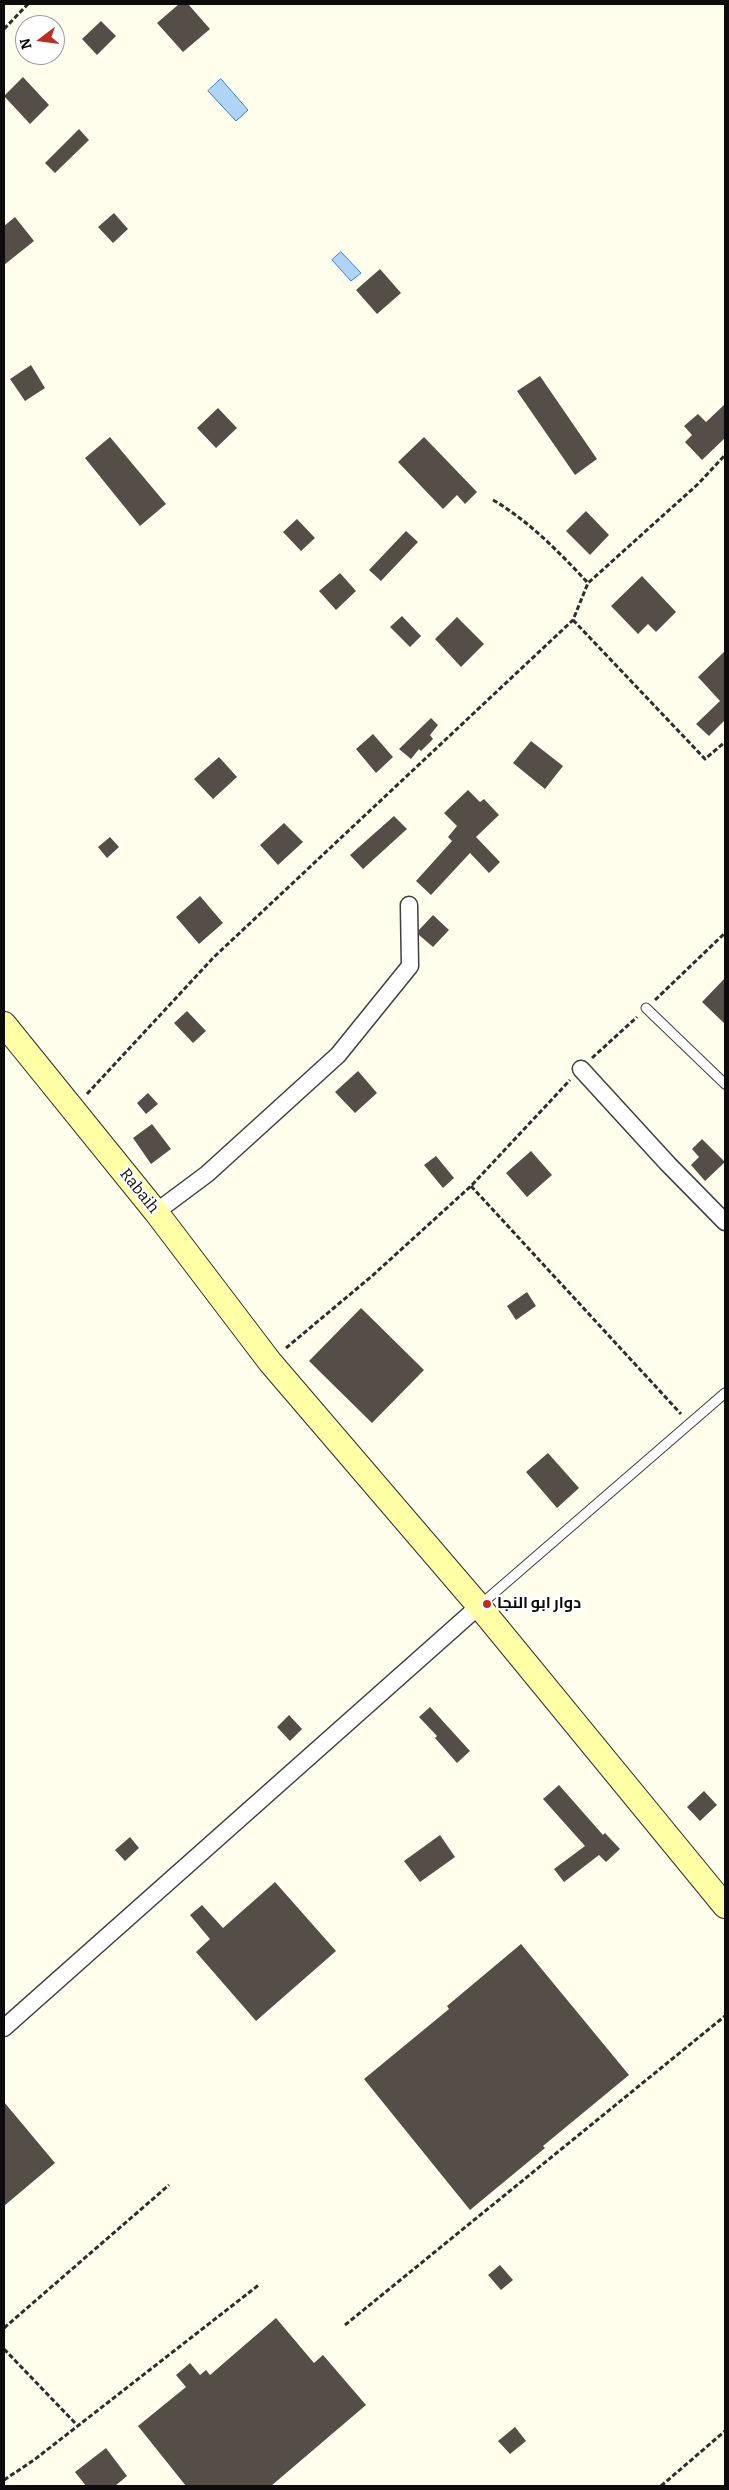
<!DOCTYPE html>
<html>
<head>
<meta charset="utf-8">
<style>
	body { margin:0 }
	#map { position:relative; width:729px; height:2490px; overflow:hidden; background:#fffdeb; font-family:Bitter,serif }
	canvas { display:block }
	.frame { position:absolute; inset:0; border:5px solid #0c0c0c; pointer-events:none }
	.north { position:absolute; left:15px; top:15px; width:50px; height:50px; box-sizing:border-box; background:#fff; border:1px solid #9e9e9e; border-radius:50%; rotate:255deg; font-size:14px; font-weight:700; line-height:20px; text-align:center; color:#0c0c0c }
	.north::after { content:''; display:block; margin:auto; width:18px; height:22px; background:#bc2d24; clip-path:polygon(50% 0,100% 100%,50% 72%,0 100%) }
</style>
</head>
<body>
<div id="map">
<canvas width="729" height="2490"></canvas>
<div class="frame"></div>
<div class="north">N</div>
</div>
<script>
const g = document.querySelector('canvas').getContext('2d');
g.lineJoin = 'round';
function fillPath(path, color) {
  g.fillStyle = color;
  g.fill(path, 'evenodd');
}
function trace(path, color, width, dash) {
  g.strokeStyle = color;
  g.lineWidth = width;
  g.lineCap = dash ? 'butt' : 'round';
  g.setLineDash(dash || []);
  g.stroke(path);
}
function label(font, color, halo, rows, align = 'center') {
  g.font = font + ' Bitter,Cairo,serif';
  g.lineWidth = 5;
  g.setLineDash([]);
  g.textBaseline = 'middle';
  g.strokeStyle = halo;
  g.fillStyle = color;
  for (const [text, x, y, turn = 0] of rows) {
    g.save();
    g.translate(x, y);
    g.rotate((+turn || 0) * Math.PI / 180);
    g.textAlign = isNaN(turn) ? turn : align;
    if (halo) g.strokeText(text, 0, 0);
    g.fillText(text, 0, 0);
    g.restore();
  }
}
const water = new Path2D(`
	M221 79 248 110 236 121 208 91Z
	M341 252 361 273 351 281 332 260Z`);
const building = new Path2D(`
	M179 4H188L210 29 183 52 157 23Z
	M101 21 116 36 97 55 82 39Z
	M23 77 49 105 30 124 4 96Z
	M79 129 89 140 55 173 45 163Z
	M114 213 128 229 113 243 98 227Z
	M15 217 34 241 4 265V226Z
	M380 269 401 293 377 314 356 290Z
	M31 365 45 388 25 401 10 379Z
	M540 376 597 459 575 475 517 391Z
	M725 404V438L702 460 685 442 692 435 684 426 698 414 706 422Z
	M218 408 237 428 216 448 197 428Z
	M110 437 166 504 140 526 85 458Z
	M424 437 477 492 465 504 457 495 443 509 398 462Z
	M586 511 609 535 590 555 566 531Z
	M297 519 315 538 301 551 283 532Z
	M406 531 418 542 381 581 369 570Z
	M340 573 356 591 336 610 319 591Z
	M642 576 676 612 656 632 648 624 638 634 611 606Z
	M402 616 421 636 410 647 390 627Z
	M457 617 484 644 461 667 435 639Z
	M725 651V720L709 736 696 724 720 701 698 677Z
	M431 718 438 725 430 735 433 739 421 751 419 749 411 759 399 749Z
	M373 734 393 757 376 773 356 749Z
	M531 741 563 766 545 789 513 763Z
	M219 757 237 777 213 799 194 779Z
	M468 790 480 802 484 799 499 815 476 837 500 862 489 873 470 853 431 895 416 881 452 841 448 837 457 826 444 813Z
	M394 816 407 829 363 869 350 855Z
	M284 823 303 842 278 865 260 845Z
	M110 837 119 847 107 858 98 847Z
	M200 896 223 923 199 944 176 917Z
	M433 915 449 930 433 947 419 935V930Z
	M725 978V1024L702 1002Z
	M187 1011 206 1031 193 1043 174 1023Z
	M358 1071 377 1093 355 1113 335 1092Z
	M148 1093 158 1104 146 1114 137 1103Z
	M152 1124 171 1149 151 1164 133 1138Z
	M702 1139 725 1162 705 1181 691 1165 699 1157 692 1149Z
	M531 1151 552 1175 527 1197 506 1173Z
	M436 1156 454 1178 443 1188 424 1165Z
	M527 1292 536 1306 516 1320 507 1306Z
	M361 1308 424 1370 372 1423 309 1361Z
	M548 1453 579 1488 557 1508 526 1472Z
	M430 1707 470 1751 457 1763 435 1738 437 1736 419 1717Z
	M289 1715 302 1729 290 1741 277 1727Z
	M559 1785 603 1835 605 1833 620 1849 606 1862 599 1855 564 1882 554 1869 585 1846 543 1799Z
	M704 1791 717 1805 700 1821 687 1807Z
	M440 1835 455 1857 420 1882 404 1861Z
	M130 1837 139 1848 125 1861 115 1850Z
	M275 1882 336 1951 256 2021 196 1952 210 1939 190 1915 202 1905 223 1928Z
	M521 1944 629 2075 543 2146 545 2148 470 2210 364 2079 449 2009 447 2006Z
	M4 2102 55 2163 4 2206Z
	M500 2265 513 2280 501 2290 488 2275Z
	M276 2318 314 2363 323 2355 366 2405 271 2486H186L138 2426 186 2387 176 2375 190 2363 200 2375 206 2370 210 2375Z
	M515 2427 526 2441 510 2454 498 2441Z
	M106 2448 127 2476 115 2486H86L75 2472Z`);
const path = new Path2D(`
	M4 29 28 4
	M493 500C529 521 560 553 588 583
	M573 620 705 759 725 742
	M655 1000 725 933
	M592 1058 637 1017
	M87 1094 214 957 573 620 588 583 698 484 725 455
	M471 1186 681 1414
	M286 1348 372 1276 471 1186 570 1080
	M345 2325 725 2016
	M4 2328 169 2185
	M4 2349 77 2425
	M4 2480 34 2460 260 2284
	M661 2486 725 2431`);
const lane = new Path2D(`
	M646 1008 725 1084
	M479 1606 725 1393`);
const street = new Path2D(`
	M581 1069 668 1164 725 1222
	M156 1212 207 1174 338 1055 410 966 409 905
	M4 2028 479 1606`);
const secondary = new Path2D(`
	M4 1024 156 1212 270 1362 479 1606 725 1906`);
const markers = [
	[487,1604,5,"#bc2d24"]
];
const streetNames = [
	["Rabaih",139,1191,51]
];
const poiNames = [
	["دوار ابو النجا",497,1604]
];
fillPath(water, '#b0d4f6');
trace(water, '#3681ce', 1);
fillPath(building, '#554e48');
trace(lane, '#3f3f3f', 11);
trace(street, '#3f3f3f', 19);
trace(secondary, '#2e2e2e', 26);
trace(path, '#2e2e2e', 3, [5, 2.5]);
trace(lane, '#fff', 9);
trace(street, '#fff', 16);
trace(secondary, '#ffffa6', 24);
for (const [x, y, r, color] of markers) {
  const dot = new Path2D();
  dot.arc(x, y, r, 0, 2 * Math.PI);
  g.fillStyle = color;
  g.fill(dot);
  trace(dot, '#fff', 2);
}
label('16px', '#0c0c0c', '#fff', streetNames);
label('bold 16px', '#0c0c0c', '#fff', poiNames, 'left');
</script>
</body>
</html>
